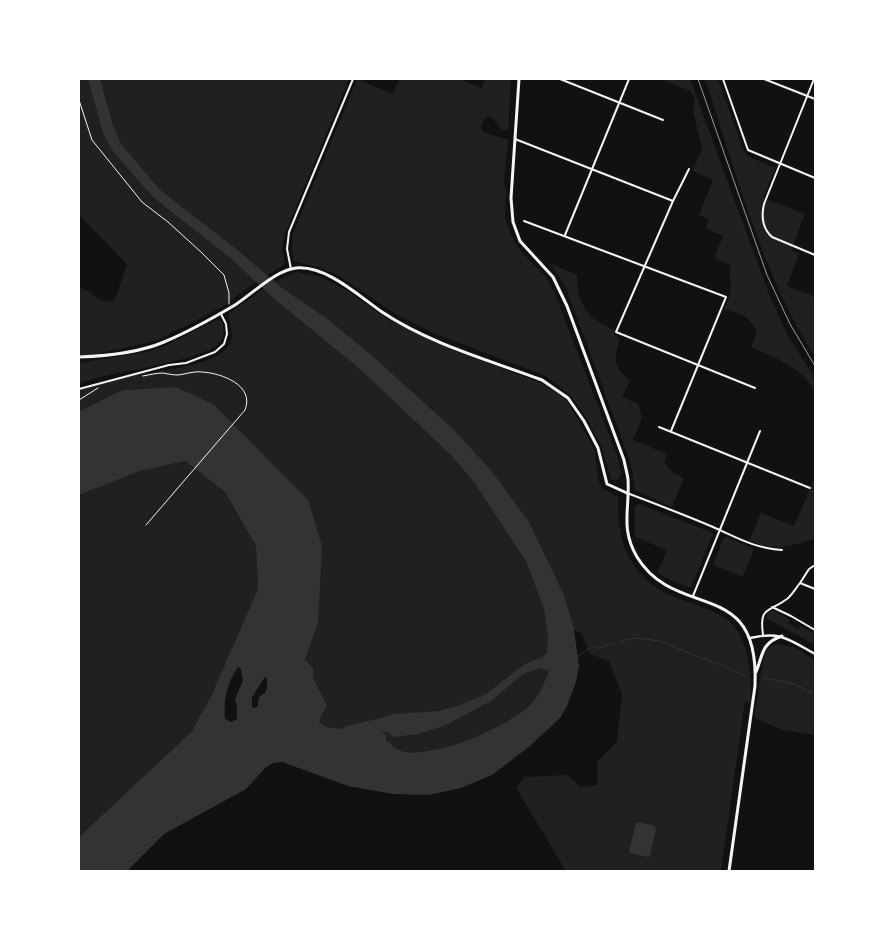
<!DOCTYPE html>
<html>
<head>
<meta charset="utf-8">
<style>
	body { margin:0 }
	#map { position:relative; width:894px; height:950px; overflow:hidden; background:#111; font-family:"IBM Plex Serif",serif }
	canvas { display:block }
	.frame { position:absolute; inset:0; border:80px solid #fff; pointer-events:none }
</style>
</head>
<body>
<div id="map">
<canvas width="894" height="950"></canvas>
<div class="frame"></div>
</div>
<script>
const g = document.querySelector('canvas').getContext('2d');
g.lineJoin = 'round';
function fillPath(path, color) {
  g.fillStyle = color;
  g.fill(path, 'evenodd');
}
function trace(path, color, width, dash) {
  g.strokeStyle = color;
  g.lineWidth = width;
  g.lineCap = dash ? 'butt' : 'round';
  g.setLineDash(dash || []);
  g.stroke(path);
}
const green = new Path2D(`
	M79 79H349L285 234 282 248 285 264 250 286 222 307 158 340 92 355 79 356V287L92 293 98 299 111 302 116 296 127 264 79 215Z
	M357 79 393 94 399 79H459L482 88 485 79H511L508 129 505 131C497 127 496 119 488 116L483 120 481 129 483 132 508 140 504 184 506 188 505 218 511 235 519 249 546 277 556 296 618 458 621 474 619 479 615 480 611 479 601 446 587 419 570 395 546 376 433 333 391 311 338 275 320 268 294 261 292 249 293 233Z
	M660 79H690L769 294 788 336 815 378V392C803 368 774 357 751 347L757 332C749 314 741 315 724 309 727 302 731 294 731 286 731 277 728 274 731 266L714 258 723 236 706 228 709 220 699 215 713 180 693 171 702 148 693 111 695 101 691 91Z
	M705 79H718L744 152 750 157 775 168 763 198 805 214 791 250 799 254 787 286 815 297V357C762 275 736 171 705 79Z
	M551 264 577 275C577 305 588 319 615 330L614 335 620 339C613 359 613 366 630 381L622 397 638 404 642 418 633 440 667 454 664 462 673 473 684 478 672 507 635 490 631 464 566 288Z
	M296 272 319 276 346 290 389 320 453 350 543 384 566 399 595 450 598 479 602 488 618 497C617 537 625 566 660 590 671 597 687 601 699 606 714 612 728 616 737 630 751 651 750 679 752 704L745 702 721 871H566L516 788 525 777 567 775 581 787 597 785V762L617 742 622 694 609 661 590 654 581 633 560 624 570 659 471 778 277 740 318 623 213 404 176 387 123 390 79 411V390C96 386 113 380 131 376 155 371 209 367 226 349 237 337 229 327 229 313L273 282Z
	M216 320 222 321C224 329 225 337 219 343 205 359 129 370 105 376 96 378 87 381 79 383V363L151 351 173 342Z
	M185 461 225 492 256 546 258 589 211 696 192 731 79 837V495L140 471Z
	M815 477V538C788 547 777 551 749 541L761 513 794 526Z
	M639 504 711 532 713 534 691 588 670 580 657 573 667 550 635 537V507Z
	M726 537 754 549 743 577 713 565 723 539Z
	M773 610 790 620 788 624 798 629 800 626 815 634V645L766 618 768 613Z
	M778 644 793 647 815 660V735L783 730 754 718 764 655 771 646Z`);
const water = new Path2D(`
	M88 79H100L113 126 121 144 160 190 236 249 282 288 326 318 369 353 453 429 490 469 529 522 564 595 574 630 579 665 576 682 567 706 560 718 530 746 492 775 461 788 428 795 393 794 348 786 282 762 273 763 265 768 246 789 164 834 127 871H79V837L192 731 211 696 258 589 256 546 225 492 185 461 140 471 79 495V411L123 390 176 387 213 404 308 500 322 546 318 623 305 660 313 668V678L327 706 321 716 319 722 326 727 340 729 350 725 373 720 394 714 439 711 460 705 486 694 525 664 543 657 547 652 548 635 544 609 526 561 474 482 452 456 360 369 277 301 228 256 153 197 112 150 103 132ZM238 667 241 669 243 681 235 699 237 706V719L231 722 225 719C224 698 226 685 238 667ZM540 668 546 670 549 672C543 685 538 699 527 708 513 719 496 728 480 735 465 743 399 765 391 743L386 741V735L382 733 383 732H388L389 734 394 737 418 734 444 726 491 701 523 674ZM265 677 267 678V688L265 693C258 696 258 699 258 706L254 708 252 707V697Z
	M638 822 654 826 656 829 650 856 648 857 630 853 629 851 636 823Z`);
const stream = new Path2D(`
	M621 641 636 638 660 641 698 657 719 664 746 676
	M577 657 593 646 599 648 614 643
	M764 678 794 684 815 694`);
const path = new Path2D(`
	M79 100 92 140 142 202 168 222 201 252 224 275 229 293V304
	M143 376C149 375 156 373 163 373 168 374 173 375 178 375 186 374 194 371 202 372 221 373 255 385 245 410L146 525
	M79 400 98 388`);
const minor = new Path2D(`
	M560 79 663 120
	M723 79 748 150 815 178
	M764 79 815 99
	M814 79 764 204C761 217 762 228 772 237L815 255
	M515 139 673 201
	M689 169 673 201 616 332 755 388
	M524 221 726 297 671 431
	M565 235 629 79
	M291 269 287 249 289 232 353 79
	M79 389 169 365 186 363 215 352 224 344 227 334 226 324 221 314
	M659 427 810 488
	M627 493C656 504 685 515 713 527 738 538 754 548 782 550
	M800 583 809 569 815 565
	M693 596 760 431
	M772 607 791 616 815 630
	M763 635C759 606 768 613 787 599 792 595 796 588 800 583L815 589`);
const tertiary = new Path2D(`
	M750 638C781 631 788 639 815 654`);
const secondary = new Path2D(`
	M79 357C107 356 138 353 164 342 188 332 213 318 235 305 252 294 276 270 296 268 326 265 359 296 382 312 430 344 489 360 542 380L568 398 584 421 598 448 607 484 627 493`);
const primary = new Path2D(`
	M519 79 511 198 513 222 520 241 553 277 567 306 624 460C625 466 627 472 628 479 630 509 620 528 637 557 677 622 760 575 755 686L729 871
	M756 672C763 655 761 643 782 636`);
const rail = new Path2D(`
	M698 79 767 275 790 324 815 366`);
fillPath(green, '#202020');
fillPath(water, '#333');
trace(stream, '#333', 1);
trace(path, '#f5f5f5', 1);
trace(minor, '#f5f5f5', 2);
trace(tertiary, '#f5f5f5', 2.5);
trace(secondary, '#f5f5f5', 3);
trace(primary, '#f5f5f5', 3);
trace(rail, '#9a9a9a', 1);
</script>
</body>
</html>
